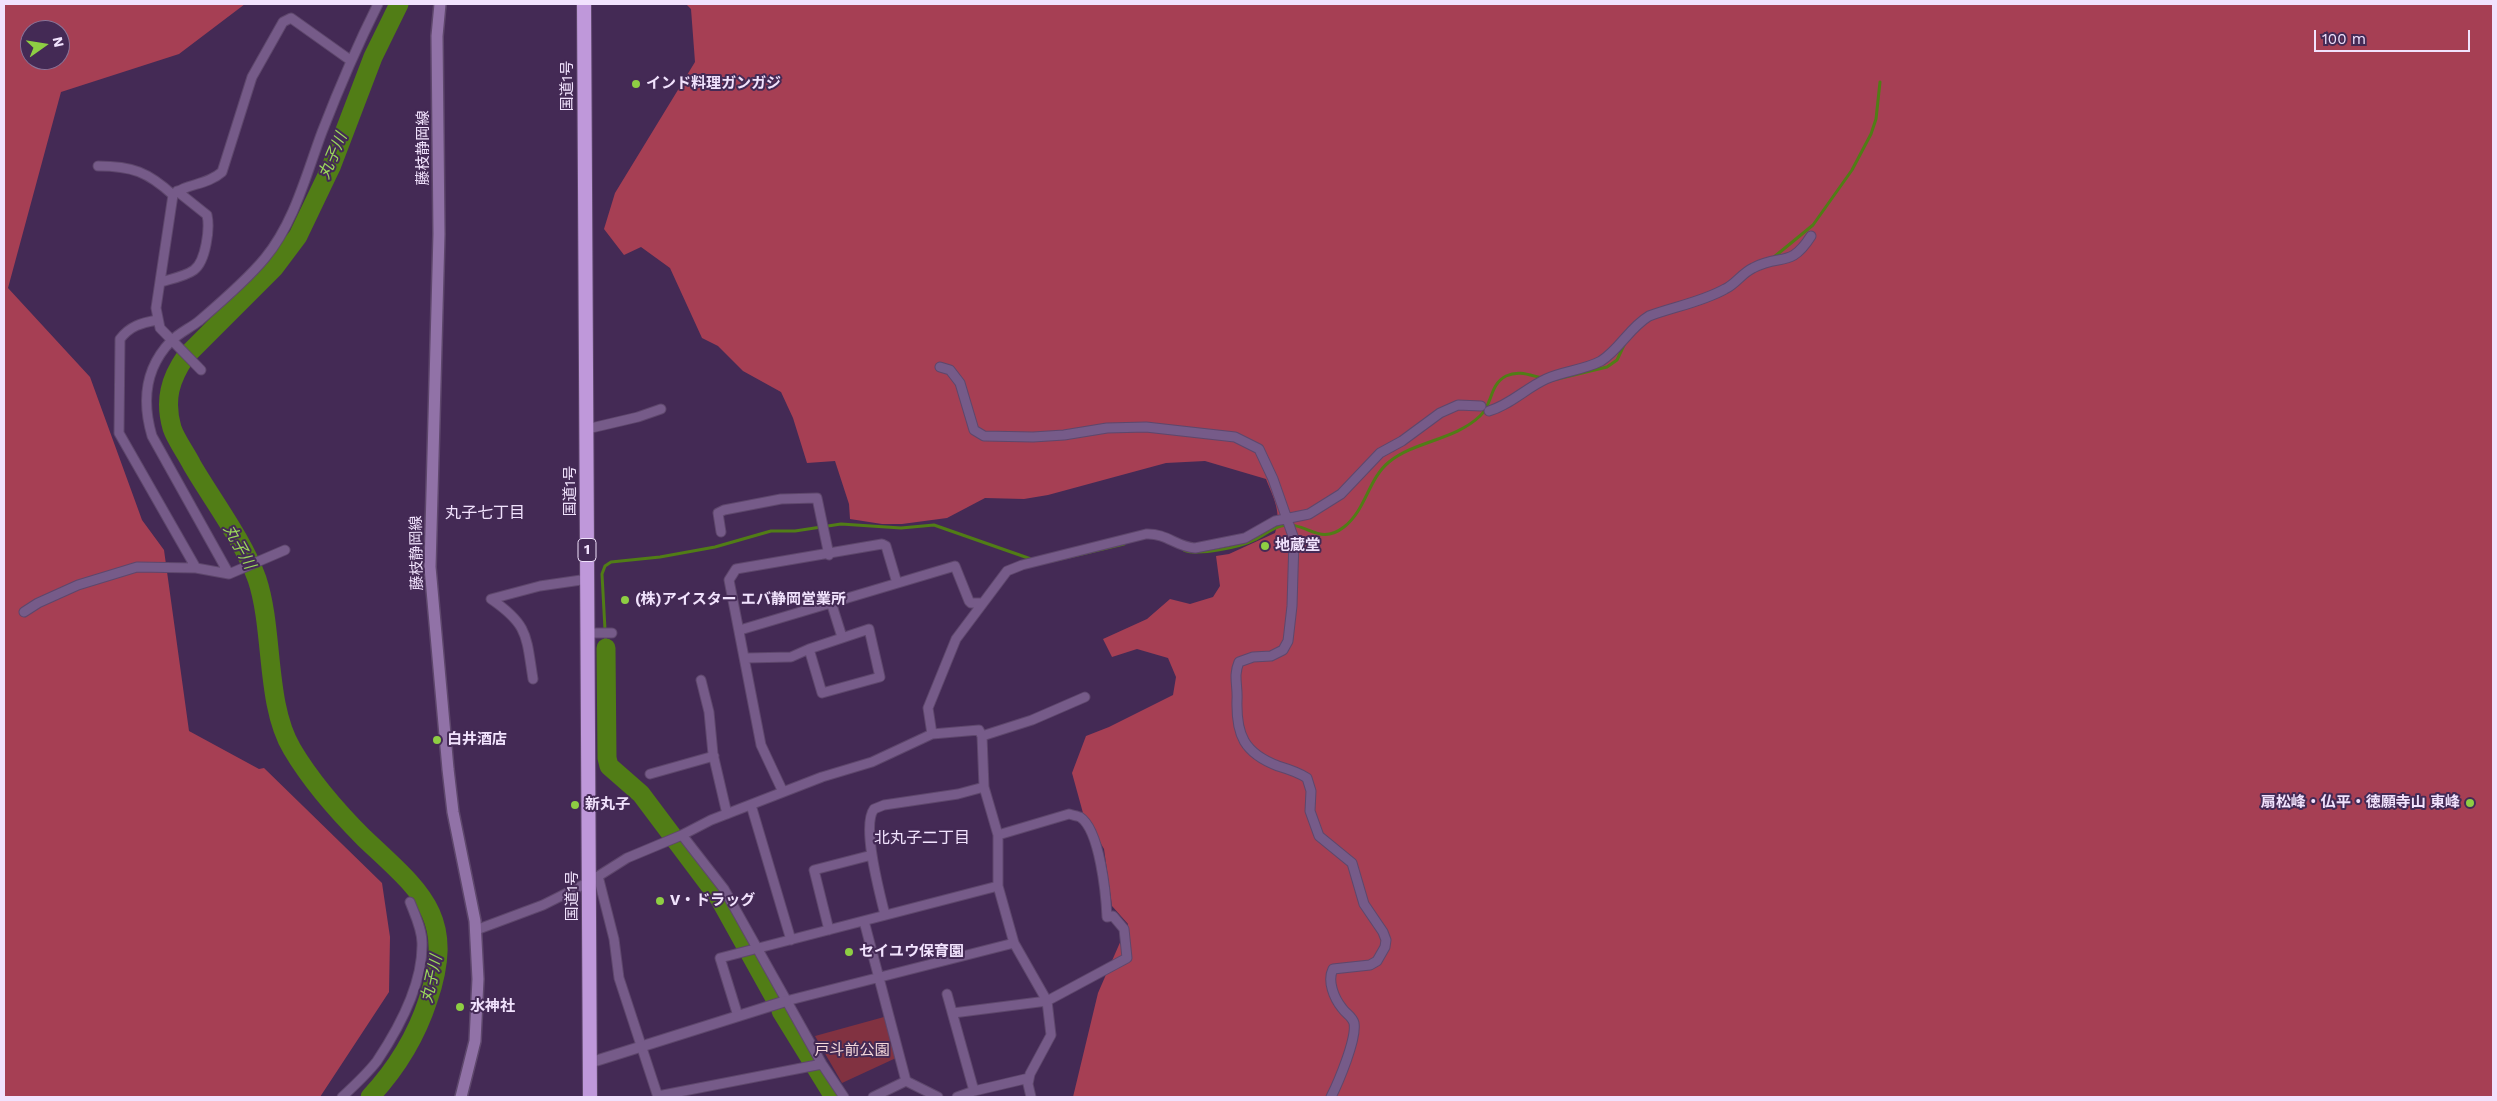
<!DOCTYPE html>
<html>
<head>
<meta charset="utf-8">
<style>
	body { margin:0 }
	#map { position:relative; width:2497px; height:1101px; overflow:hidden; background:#442a55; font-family:"Work Sans",sans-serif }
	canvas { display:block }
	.frame { position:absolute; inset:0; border:5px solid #f1e2fd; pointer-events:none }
	.north { position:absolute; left:20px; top:20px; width:50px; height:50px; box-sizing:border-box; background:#442a55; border:1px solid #897498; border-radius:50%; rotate:77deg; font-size:14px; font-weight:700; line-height:20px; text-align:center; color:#f1e2fd }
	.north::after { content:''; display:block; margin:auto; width:18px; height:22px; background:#8ece43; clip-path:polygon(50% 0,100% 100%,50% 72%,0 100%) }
	.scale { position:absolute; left:2314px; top:30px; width:156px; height:22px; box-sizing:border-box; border:2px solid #f1e2fd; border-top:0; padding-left:6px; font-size:15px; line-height:18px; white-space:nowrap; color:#f1e2fd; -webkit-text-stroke:4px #442a55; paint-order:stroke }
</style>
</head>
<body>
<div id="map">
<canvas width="2497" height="1101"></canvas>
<div class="frame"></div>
<div class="north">N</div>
<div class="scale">100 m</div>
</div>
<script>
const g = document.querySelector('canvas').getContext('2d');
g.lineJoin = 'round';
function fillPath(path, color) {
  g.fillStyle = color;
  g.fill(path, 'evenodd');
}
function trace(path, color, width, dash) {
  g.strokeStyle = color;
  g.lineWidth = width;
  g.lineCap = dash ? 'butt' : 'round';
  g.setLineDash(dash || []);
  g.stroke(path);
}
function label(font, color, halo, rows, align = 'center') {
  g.font = font + ' "Work Sans","Noto Sans JP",sans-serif';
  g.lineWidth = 4;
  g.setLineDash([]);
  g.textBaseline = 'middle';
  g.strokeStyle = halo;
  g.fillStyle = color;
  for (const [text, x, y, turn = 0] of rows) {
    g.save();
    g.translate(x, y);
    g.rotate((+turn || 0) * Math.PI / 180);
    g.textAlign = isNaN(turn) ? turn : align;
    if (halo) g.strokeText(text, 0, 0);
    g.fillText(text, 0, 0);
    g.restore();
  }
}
const green = new Path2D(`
	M884 1017 896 1058 842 1083 815 1036Z`);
const forest = new Path2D(`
	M4 4H245L179 54 61 92 8 288 90 377 142 520 164 550 189 731 259 769 264 768 382 883 390 937 389 992 320 1097H4ZM30 30H60V60H30Z
	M686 4H2493V1097H1073L1098 993 1128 924 1112 906 1104 849 1083 813 1072 773 1086 736 1109 727 1173 695 1176 677 1168 658 1137 649 1112 657 1103 639 1147 619 1170 599 1190 604 1213 597 1220 586 1216 556 1229 554 1275 533C1282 513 1274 499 1266 479L1205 461 1166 463 1048 495 1024 499 985 498 947 518 902 524H882L850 519 849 504 835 461 807 463 793 418 781 392 743 371 718 346 702 338 670 268 641 247 624 255 604 229 615 193 695 62 691 9Z`);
const stream = new Path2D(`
	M1774 257 1813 225 1852 170 1871 134 1876 119 1880 82
	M1553 380 1607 367 1617 360 1625 343
	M1184 550C1198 556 1241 547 1254 540 1263 536 1272 528 1281 526 1307 520 1318 547 1344 527 1366 510 1368 479 1389 462 1415 441 1455 440 1480 416 1493 404 1489 385 1506 376 1519 370 1529 375 1542 378
	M1052 561 1124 544
	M606 648 602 574 605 566 611 562 660 557 715 547 771 531H795L841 524 901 528 934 525 1031 559`);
const river = new Path2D(`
	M606 648 607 758 609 766 641 794 719 898 774 997
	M781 1011 834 1097
	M370 1097C397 1068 416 1037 428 1000 457 916 420 891 364 838 338 812 311 781 292 749 265 704 274 630 257 579 243 540 213 501 192 465 186 453 176 440 172 428 164 400 170 379 186 356L274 268 298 236 331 167 373 57 399 4`);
const minor = new Path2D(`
	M98 166C132 166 148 172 173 195
	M161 282C171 279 186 276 194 270 206 261 210 228 207 215L177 191
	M157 320C141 323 130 326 120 339L119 433 196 568
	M940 367 950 370 960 383 974 430 984 436 1033 437 1064 435 1107 428 1146 427 1235 437 1259 449 1273 479 1294 539 1292 606 1288 641 1283 650 1271 656 1253 657 1239 662C1233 676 1238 686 1237 700 1236 735 1244 753 1278 766 1288 769 1298 772 1307 778L1311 791 1310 811 1319 836 1352 863 1364 904 1383 932 1386 940 1385 947 1377 961 1370 965 1333 969C1327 981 1334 998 1342 1008 1346 1014 1352 1016 1354 1023 1357 1039 1338 1083 1331 1097
	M201 370 160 328 156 308 173 195C186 183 206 186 222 172L252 77 283 22 291 18 350 60
	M1489 411C1510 405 1526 388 1546 379 1563 371 1584 370 1601 361 1620 349 1629 328 1649 316 1673 307 1702 302 1725 289 1736 284 1742 273 1753 268 1781 253 1790 269 1811 236
	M587 429 638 417 661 409
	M721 532 718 513 724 510 781 499 817 498 829 555
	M229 574 152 436C142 402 145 368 171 341 179 333 190 328 199 321 220 303 247 280 265 258 294 223 306 175 322 132 339 88 357 46 378 4
	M831 602 842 637
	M24 612 38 603 78 585 137 567 196 568 229 574 285 550
	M869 629 880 677 822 693 809 649Z
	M740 630 955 566 969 601 971 603H982
	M588 633H612
	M746 658 791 657 809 649
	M533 679C526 636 529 625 491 599L540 586 588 579
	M701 680 709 712 713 754 727 814
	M932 734 928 708 956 639 1007 571 1022 565 1146 534C1167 533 1176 547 1195 548L1245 538 1275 521 1309 514 1341 494 1380 453 1402 441 1440 413 1458 405 1481 406
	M982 736 1032 720 1085 697
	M650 774 714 756
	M783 792 761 745 729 580 736 569 882 544 886 546 897 583
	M751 805 791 940
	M682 835 724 889 822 1064 844 1097
	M598 876 614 939 619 978 658 1097
	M885 915C880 894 861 826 874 809L884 805 958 794 984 787
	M864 921 906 1081 938 1097
	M476 930 543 905 589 882 627 858 682 835 711 820 822 777 872 762 932 734 979 730 982 736 984 787 998 835V886L1014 943 1047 1001 1051 1035 1030 1074 1028 1084 1031 1097
	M829 930 814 870 872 855
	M947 994 974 1091
	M786 1001 1014 943
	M953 1013 1047 1001 1127 958 1124 929 1113 916 1107 917C1106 895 1100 830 1080 817 1078 816 1072 815 1069 814L998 835
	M738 1016 720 958 998 886
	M658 1096 822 1064
	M342 1097C354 1086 367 1074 377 1061 399 1028 423 983 422 943 422 929 415 915 410 902
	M873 1097 906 1081
	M957 1097 974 1091 1029 1078`);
const tertiary = new Path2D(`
	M589 1063 786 1001`);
const secondary = new Path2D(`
	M440 4 437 36 439 234 430 567 448 769 453 812 475 921 478 979 475 1041 461 1097`);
const trunk = new Path2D(`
	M584 4 590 1097`);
const markers = [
	[636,84,5,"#8ece43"],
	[1265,546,5,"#8ece43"],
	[625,600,5,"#8ece43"],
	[437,740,5,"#8ece43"],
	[2470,803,5,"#8ece43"],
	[575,805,5,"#8ece43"],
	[660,901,5,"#8ece43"],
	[849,952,5,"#8ece43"],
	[460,1007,5,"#8ece43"]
];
const shields = [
	[587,550,18]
];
const shieldNames = [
	["1",587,550]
];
const poiNames = [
	["インド料理ガンガジ",646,84],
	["地蔵堂",1275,546],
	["(株)アイスター エバ静岡営業所",635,600],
	["白井酒店",447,740],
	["扇松峰・仏平・徳願寺山 東峰",2460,803,"right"],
	["新丸子",585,805],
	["V・ドラッグ",670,901],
	["セイユウ保育園",859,952],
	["水神社",470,1007]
];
const streetNames = [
	["国道1号",568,86,-90],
	["藤枝静岡線",424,148,-90],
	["国道1号",571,491,-90],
	["藤枝静岡線",417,553,-91],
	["国道1号",573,896,-90]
];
const parkNames = [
	["戸斗前公園",852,1051]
];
const waterNames = [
	["丸子川",333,156,-67],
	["丸子川",239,547,61],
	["丸子川",432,979,-78]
];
const neighbourhoodNames = [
	["丸子七丁目",485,513],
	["北丸子二丁目",922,838]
];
fillPath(green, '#813241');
fillPath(forest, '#a63f54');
trace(stream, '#517d16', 3);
trace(river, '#517d16', 19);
trace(minor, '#5e476c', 11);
trace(tertiary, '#5e476c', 12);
trace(secondary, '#5e476c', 14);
trace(trunk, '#5e476c', 16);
trace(minor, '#765b89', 9);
trace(tertiary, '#765b89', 10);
trace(secondary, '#9172a7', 11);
trace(trunk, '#bf98da', 14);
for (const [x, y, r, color] of markers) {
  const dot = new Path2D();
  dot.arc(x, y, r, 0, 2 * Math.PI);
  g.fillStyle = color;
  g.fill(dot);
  trace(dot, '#442a55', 2);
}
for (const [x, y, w] of shields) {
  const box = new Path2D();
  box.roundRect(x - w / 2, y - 11.5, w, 23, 4);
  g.fillStyle = '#442a55';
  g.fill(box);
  trace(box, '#f1e2fd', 1);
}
label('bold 14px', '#f1e2fd', null, shieldNames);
label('bold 15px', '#f1e2fd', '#442a55', poiNames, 'left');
label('15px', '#f1e2fd', '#442a55', streetNames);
label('15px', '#f5d8da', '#442a55', parkNames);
label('italic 16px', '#9bd75b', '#442a55', waterNames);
label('16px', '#f1e2fd', '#442a55', neighbourhoodNames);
</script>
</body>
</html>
